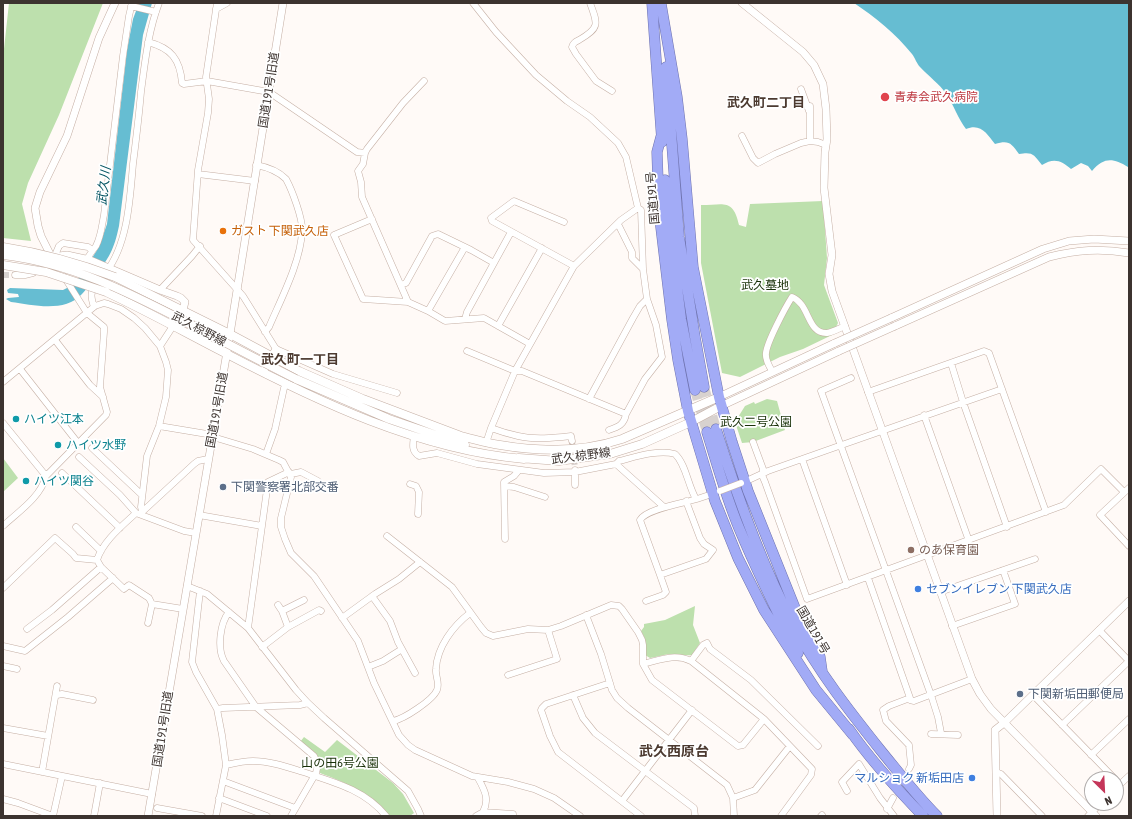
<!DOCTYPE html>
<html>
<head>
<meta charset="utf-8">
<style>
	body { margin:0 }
	#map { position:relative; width:1132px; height:819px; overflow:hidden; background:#fffaf7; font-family:"Asap Condensed",sans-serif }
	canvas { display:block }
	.frame { position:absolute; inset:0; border:4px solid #3c332f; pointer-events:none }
	.north { position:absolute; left:1084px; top:771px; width:40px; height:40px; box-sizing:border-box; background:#fff; border:1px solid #b1adac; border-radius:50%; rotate:156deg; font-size:11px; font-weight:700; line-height:16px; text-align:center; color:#3c332f }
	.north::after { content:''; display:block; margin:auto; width:14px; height:18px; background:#c5365a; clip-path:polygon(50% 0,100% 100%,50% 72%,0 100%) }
</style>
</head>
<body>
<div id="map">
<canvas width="1132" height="819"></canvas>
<div class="frame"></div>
<div class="north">N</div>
</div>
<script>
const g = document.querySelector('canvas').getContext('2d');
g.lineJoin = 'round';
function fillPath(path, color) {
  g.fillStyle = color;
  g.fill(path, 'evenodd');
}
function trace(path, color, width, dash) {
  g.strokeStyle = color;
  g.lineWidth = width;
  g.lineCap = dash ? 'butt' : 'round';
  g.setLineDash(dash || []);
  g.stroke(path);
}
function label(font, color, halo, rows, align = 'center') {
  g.font = font + ' "Asap Condensed","Noto Sans JP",sans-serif';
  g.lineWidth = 3.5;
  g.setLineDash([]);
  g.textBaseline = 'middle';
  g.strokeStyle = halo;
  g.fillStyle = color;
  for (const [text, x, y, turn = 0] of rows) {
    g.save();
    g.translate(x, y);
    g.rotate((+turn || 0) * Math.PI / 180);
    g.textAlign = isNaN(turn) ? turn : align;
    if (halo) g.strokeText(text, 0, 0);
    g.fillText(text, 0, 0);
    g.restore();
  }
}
const green = new Path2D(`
	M9 3H103L59 115 28 183 22 204 31 241 3 238V58Z
	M823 201 827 258 824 285 838 323 832 335 803 349 780 357 740 377 722 373 701 263V205C724 205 733 198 739 225L746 227 750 204Z
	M767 399 777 401 785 430 753 442 742 443 735 422 745 406 754 402 755 404Z
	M3 458 18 478 3 492Z
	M695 606 693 625 700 643 692 655C685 656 679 654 672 654 665 654 657 657 650 658L645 655V639L641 631 644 627V624L665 620Z
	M304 737 325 752 337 740 393 783 403 794 414 813 410 816H389C371 794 347 783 320 773L319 769 320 763 300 742Z`);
const water = new Path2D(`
	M139 3H152L143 35 119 226C114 250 109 258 95 276 91 282 87 289 82 294 65 313 33 305 11 302L6 299 8 298 19 297 18 294 8 293 7 290 10 288 63 290 71 286 82 274 99 247 107 224 127 50 133 19Z
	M854 3H1129V166L1128 167C1113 158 1104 157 1092 171L1088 166 1081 163 1071 169C1062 161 1054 157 1042 165 1033 154 1033 152 1019 154 1011 143 1009 140 995 144 987 134 981 123 966 129 958 119 954 105 946 94 940 84 928 76 920 67 917 64 915 58 912 54 896 34 875 17 854 3Z`);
const minorTunnel = new Path2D(`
	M3 275H15
	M572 441 575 468`);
const trunkTunnel = new Path2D(`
	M704 387 716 429
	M695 390 707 432`);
const minor = new Path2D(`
	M217 3 206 77 209 99 208 113 198 170 193 240 243 296 276 349 333 374 397 393
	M473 3 496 32 536 75 567 101 590 117 618 143 626 157 638 208 641 210 643 269
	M590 3C598 24 600 28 579 40 575 42 573 43 572 47L576 54 596 81 612 91
	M131 6 156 12
	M216 9 227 3
	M148 42C171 48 180 59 182 83L184 84 207 81 269 92 357 152 365 153
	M424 81 403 103 367 149 365 153 363 164 358 171 361 182 362 197 408 302 428 311 445 321 484 318 530 344
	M801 89 809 111
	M810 106V141
	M742 136 753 158 758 163 775 154 801 143 810 141 818 142 826 145
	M256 165C267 167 278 171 286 179 292 190 303 219 302 231 301 261 281 299 269 327L265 332
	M198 174 255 181
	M372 219 334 235 363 299 408 302
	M564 222 514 201 491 218 492 221 574 266
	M87 259C90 254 93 250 96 246 101 237 102 225 104 215L123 56 129 16 132 3
	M106 272C128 244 130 198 133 164 136 140 139 116 141 92 145 62 148 32 159 3
	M15 275H25L33 273 53 260 59 246 63 243 88 247 92 250
	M401 285 406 283 432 236 438 234 471 250 494 263
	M160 290 192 256 200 246
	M94 307C91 298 90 292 95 285
	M428 311 465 247
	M465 319 467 312 511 232
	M498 326 542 248
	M55 340 90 385 103 397
	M160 346 173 326
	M467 351 515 371H522L626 414
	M951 363 963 402 1007 527
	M20 369 78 443
	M772 371C769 366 765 359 766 353 767 342 785 308 792 297 810 304 807 334 827 333 833 332 840 328 845 326
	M851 378 821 391 931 695 938 717 941 733
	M3 382 95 306 104 303 108 304 121 309 134 318 145 328 160 346 166 362 168 370 166 397 159 426 147 456 141 507 142 511
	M868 392 984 351 989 353 1046 512
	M589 399 633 318 640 306 647 299 643 269 632 258V252L618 224
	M924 415 969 541
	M3 423 46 476
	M159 426 213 435
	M491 428C499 431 509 434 518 436 535 440 553 438 571 436L572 441
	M609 430C618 427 624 425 626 414L645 379 662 357 656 325 647 299
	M414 436C413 444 411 451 419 456L437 453 477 464 544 473 575 472 616 464 664 507
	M213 437 253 449 279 460 283 462 291 477 281 518V527L285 539 291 553 314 576 358 641 374 683 399 735 408 745 415 750 472 776 508 782 534 789 554 798 580 816
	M753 442 763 469 762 475 765 482 807 599 1064 505 1101 469 1124 492
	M486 443 491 428 515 371 574 266 621 220 638 208
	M92 448 142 495
	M266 454 275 429 284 388
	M79 457 120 495 136 513
	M802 459 847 585
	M616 464 619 461C635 457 659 449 675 454 686 464 688 486 696 499
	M575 470V485
	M62 473 120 528
	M291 474 301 472 318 481
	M742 483 768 471 836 447 1002 389
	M410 484 416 486 419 492 418 514
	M505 486 514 487 545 497
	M1129 488 1100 515 1129 546
	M686 501 700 538 704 544 713 550 706 559 660 575 640 520C646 509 684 503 697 499 703 497 709 495 715 493
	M141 513 194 464 198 461 208 459
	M199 515 262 526
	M3 526C18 512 41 497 46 476L106 415 107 412 100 387 104 332V327L87 313 56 264
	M76 527 101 551
	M387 536 452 587 481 627 486 633 493 636 528 629 548 630 561 626 611 605 619 606 622 609 638 632 642 640 643 645V664L652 680 738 746 743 745 764 719
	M505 539 504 482 514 476 519 470
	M97 560C103 541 122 526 136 513L184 531 196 533
	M97 560 101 567 124 589 129 585 149 598 152 604 183 609
	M868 578 910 698
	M187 586 207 594 248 628 296 690 308 703 324 718 408 791 418 809 421 816
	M3 588 55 538 73 554 76 558 97 560
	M200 591 192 662 196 672 217 709 222 735 226 765 216 816
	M940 592 1035 559
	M372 596 390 621 398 642 415 673
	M646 601 663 595 666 592 660 575
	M278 605 282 611 288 627
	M282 611 304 600
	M229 612C220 623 217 648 224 661L256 707 314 756 318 764 316 773 291 816
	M586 615 601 654 612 690 617 698 628 708 727 785 733 798 734 816
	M342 618 375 594 399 579 420 562
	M148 623 152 604
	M952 626 1015 604 1003 570
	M248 628 268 482 289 472
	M27 629 52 610 101 567
	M1099 630 1129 661
	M3 646 25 651 68 617 113 578
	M262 647 288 627 319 610 321 611
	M691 661 703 645 707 643 710 649 751 680 818 746
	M643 664C660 660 674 653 691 661L764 719 812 769 811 775 781 816
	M3 666 17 669
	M368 667 383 661 402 649
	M508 675 557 659 548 630
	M610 683 546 704 542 708 541 710 550 736 558 752 641 816
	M57 695 62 694 93 700
	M573 695 583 718 595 733 694 808 695 816
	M1033 695 1115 779
	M217 709 223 708 300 705 308 703
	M393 721C404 719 433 700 437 690 440 682 435 676 436 669 437 647 453 626 470 613
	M1062 725 1129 661
	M3 728 48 736
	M931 734 958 735
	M1091 755 1129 719
	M3 764 152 794
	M226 765C235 763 243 761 253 761 270 761 287 767 303 772 334 782 365 790 386 816
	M909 769 911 765 909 745 886 721 883 710 889 706 910 698V700L914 701 972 679
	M42 772 57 686
	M996 772 1001 774 1042 816
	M223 781 295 808
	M1116 788 1129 776
	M847 791 842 782 859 764 880 798 894 816
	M219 798 267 816
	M733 798 755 790 790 746
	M3 799 18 803 53 816
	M622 801 692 710
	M157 808 202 816
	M887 809 893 798
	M483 812 513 814V816
	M53 816 62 776
	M94 816 100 783
	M476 816 483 812C490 799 484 789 478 778
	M821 816 822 815
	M1088 816 1101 803`);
const tertiary = new Path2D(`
	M115 3 99 38 67 136 40 192 35 208 38 226 41 236 53 260 59 256 67 255 90 260 160 290 177 296 181 298 185 302 183 310
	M742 3 803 52 814 65 823 84 826 109 827 139 825 152 824 188 832 255 829 274 832 291 972 679 980 694 991 709 1096 816
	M891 318 1043 249 1069 241 1094 239 1129 241
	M895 326 1049 257C1077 250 1100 248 1129 253
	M263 372 276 349
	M719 397 835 343
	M721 406 839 351
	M148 816 230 334 283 3
	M997 816 995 730 1004 723 1129 601`);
const secondary = new Path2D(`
	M115 277 230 334 299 371 363 399 461 436
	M106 292C147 311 186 333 225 353 317 401 419 450 524 459
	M296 379 389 419 465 445
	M455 435C471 438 485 443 500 445 541 452 583 452 622 439L719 397
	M519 458 559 461 610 454 642 444 691 422 721 406`);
const trunk = new Path2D(`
	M652 3 662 142
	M661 4 677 97 682 139 693 267 719 397 732 442 748 491 795 608 820 657 822 671
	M666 67 679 237 695 337 704 387
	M661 137 657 152 659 211 672 320 678 360 688 411 715 501 738 558 764 610 816 690 853 735
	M665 180 667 209 681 319 695 390
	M716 429C737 496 761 564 794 626 818 671 850 712 882 752 900 774 917 796 937 816
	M707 432C717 464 726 497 739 528 757 571 777 612 798 653
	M849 729C871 761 897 789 923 816`);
const minorBridge = new Path2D(`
	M720 491 741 483`);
const tertiaryBridge = new Path2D(`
	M835 343 891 318
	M839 351 895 326`);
const secondaryBridge = new Path2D(`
	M3 247C42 253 78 263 115 277
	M3 255C71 263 128 292 188 323 224 342 260 361 296 379
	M3 265 46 272 106 292`);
const markers = [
	[885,97,5,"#e0444e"],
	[223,231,4,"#e8710a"],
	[16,419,4,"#0f9aa8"],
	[58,445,4,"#0f9aa8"],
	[26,481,4,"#0f9aa8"],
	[223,487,4,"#5c6f8a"],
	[911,550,4,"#8d6e63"],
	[918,589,4,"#3f7fe0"],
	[1020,694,4,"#5c6f8a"],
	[972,778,4,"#3f7fe0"]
];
const streetNames = [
	["国道191号旧道",269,90,-81],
	["国道191号",653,198,-95],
	["武久椋野線",199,329,28],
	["国道191号旧道",217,410,-80],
	["武久椋野線",581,456,-7],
	["国道191号",813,630,60],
	["国道191号旧道",163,729,-81]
];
const healthNames = [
	["青寿会武久病院",894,97]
];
const foodNames = [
	["ガスト 下関武久店",231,231]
];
const parkNames = [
	["武久墓地",765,285],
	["武久二号公園",756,422],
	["山の田6号公園",340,763]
];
const cultureNames = [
	["ハイツ江本",24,419],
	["ハイツ水野",66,445],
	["ハイツ関谷",34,481]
];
const serviceNames = [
	["下関警察署北部交番",231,487],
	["下関新垢田郵便局",1028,694]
];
const educationNames = [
	["のあ保育園",919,550]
];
const shopNames = [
	["セブンイレブン 下関武久店",926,589],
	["マルショク 新垢田店",964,778,"right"]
];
const neighbourhoodNames = [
	["武久町二丁目",766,103],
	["武久町一丁目",300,360]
];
const waterNames = [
	["武久川",104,186,-83]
];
const quarterNames = [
	["武久西原台",674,752]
];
fillPath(green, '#bde0ad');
fillPath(water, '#66bdd2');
trace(minorTunnel, '#d8d2cf', 6, [6, 3]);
trace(trunkTunnel, '#d8d2cf', 10, [10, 5]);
trace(minor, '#c5afa4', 7);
trace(tertiary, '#c5afa4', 8);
trace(secondary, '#c5afa4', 9);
trace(trunk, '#6f73af', 11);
trace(minor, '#fff', 6);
trace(tertiary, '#fff', 7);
trace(secondary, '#fff', 8);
trace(trunk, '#a2abf6', 10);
trace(minorBridge, '#c5afa4', 7, []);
trace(tertiaryBridge, '#c5afa4', 8, []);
trace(secondaryBridge, '#c5afa4', 9, []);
trace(minorBridge, '#fff', 6);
trace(tertiaryBridge, '#fff', 7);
trace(secondaryBridge, '#fff', 8);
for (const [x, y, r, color] of markers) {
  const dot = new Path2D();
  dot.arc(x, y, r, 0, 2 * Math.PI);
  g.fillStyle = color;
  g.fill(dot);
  trace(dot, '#fff', 1.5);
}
label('12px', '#3c332f', '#fff', streetNames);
label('12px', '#be3a42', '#fff', healthNames, 'left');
label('12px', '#c56008', '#fff', foodNames, 'left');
label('12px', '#183008', '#fff', parkNames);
label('12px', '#0d838f', '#fff', cultureNames, 'left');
label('12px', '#4e5e75', '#fff', serviceNames, 'left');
label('12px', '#785e54', '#fff', educationNames, 'left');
label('12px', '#366cbe', '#fff', shopNames, 'left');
label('bold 13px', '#4c3a30', '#fff', neighbourhoodNames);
label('italic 13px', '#035462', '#fff', waterNames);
label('bold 14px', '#4c3a30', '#fff', quarterNames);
</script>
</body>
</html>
